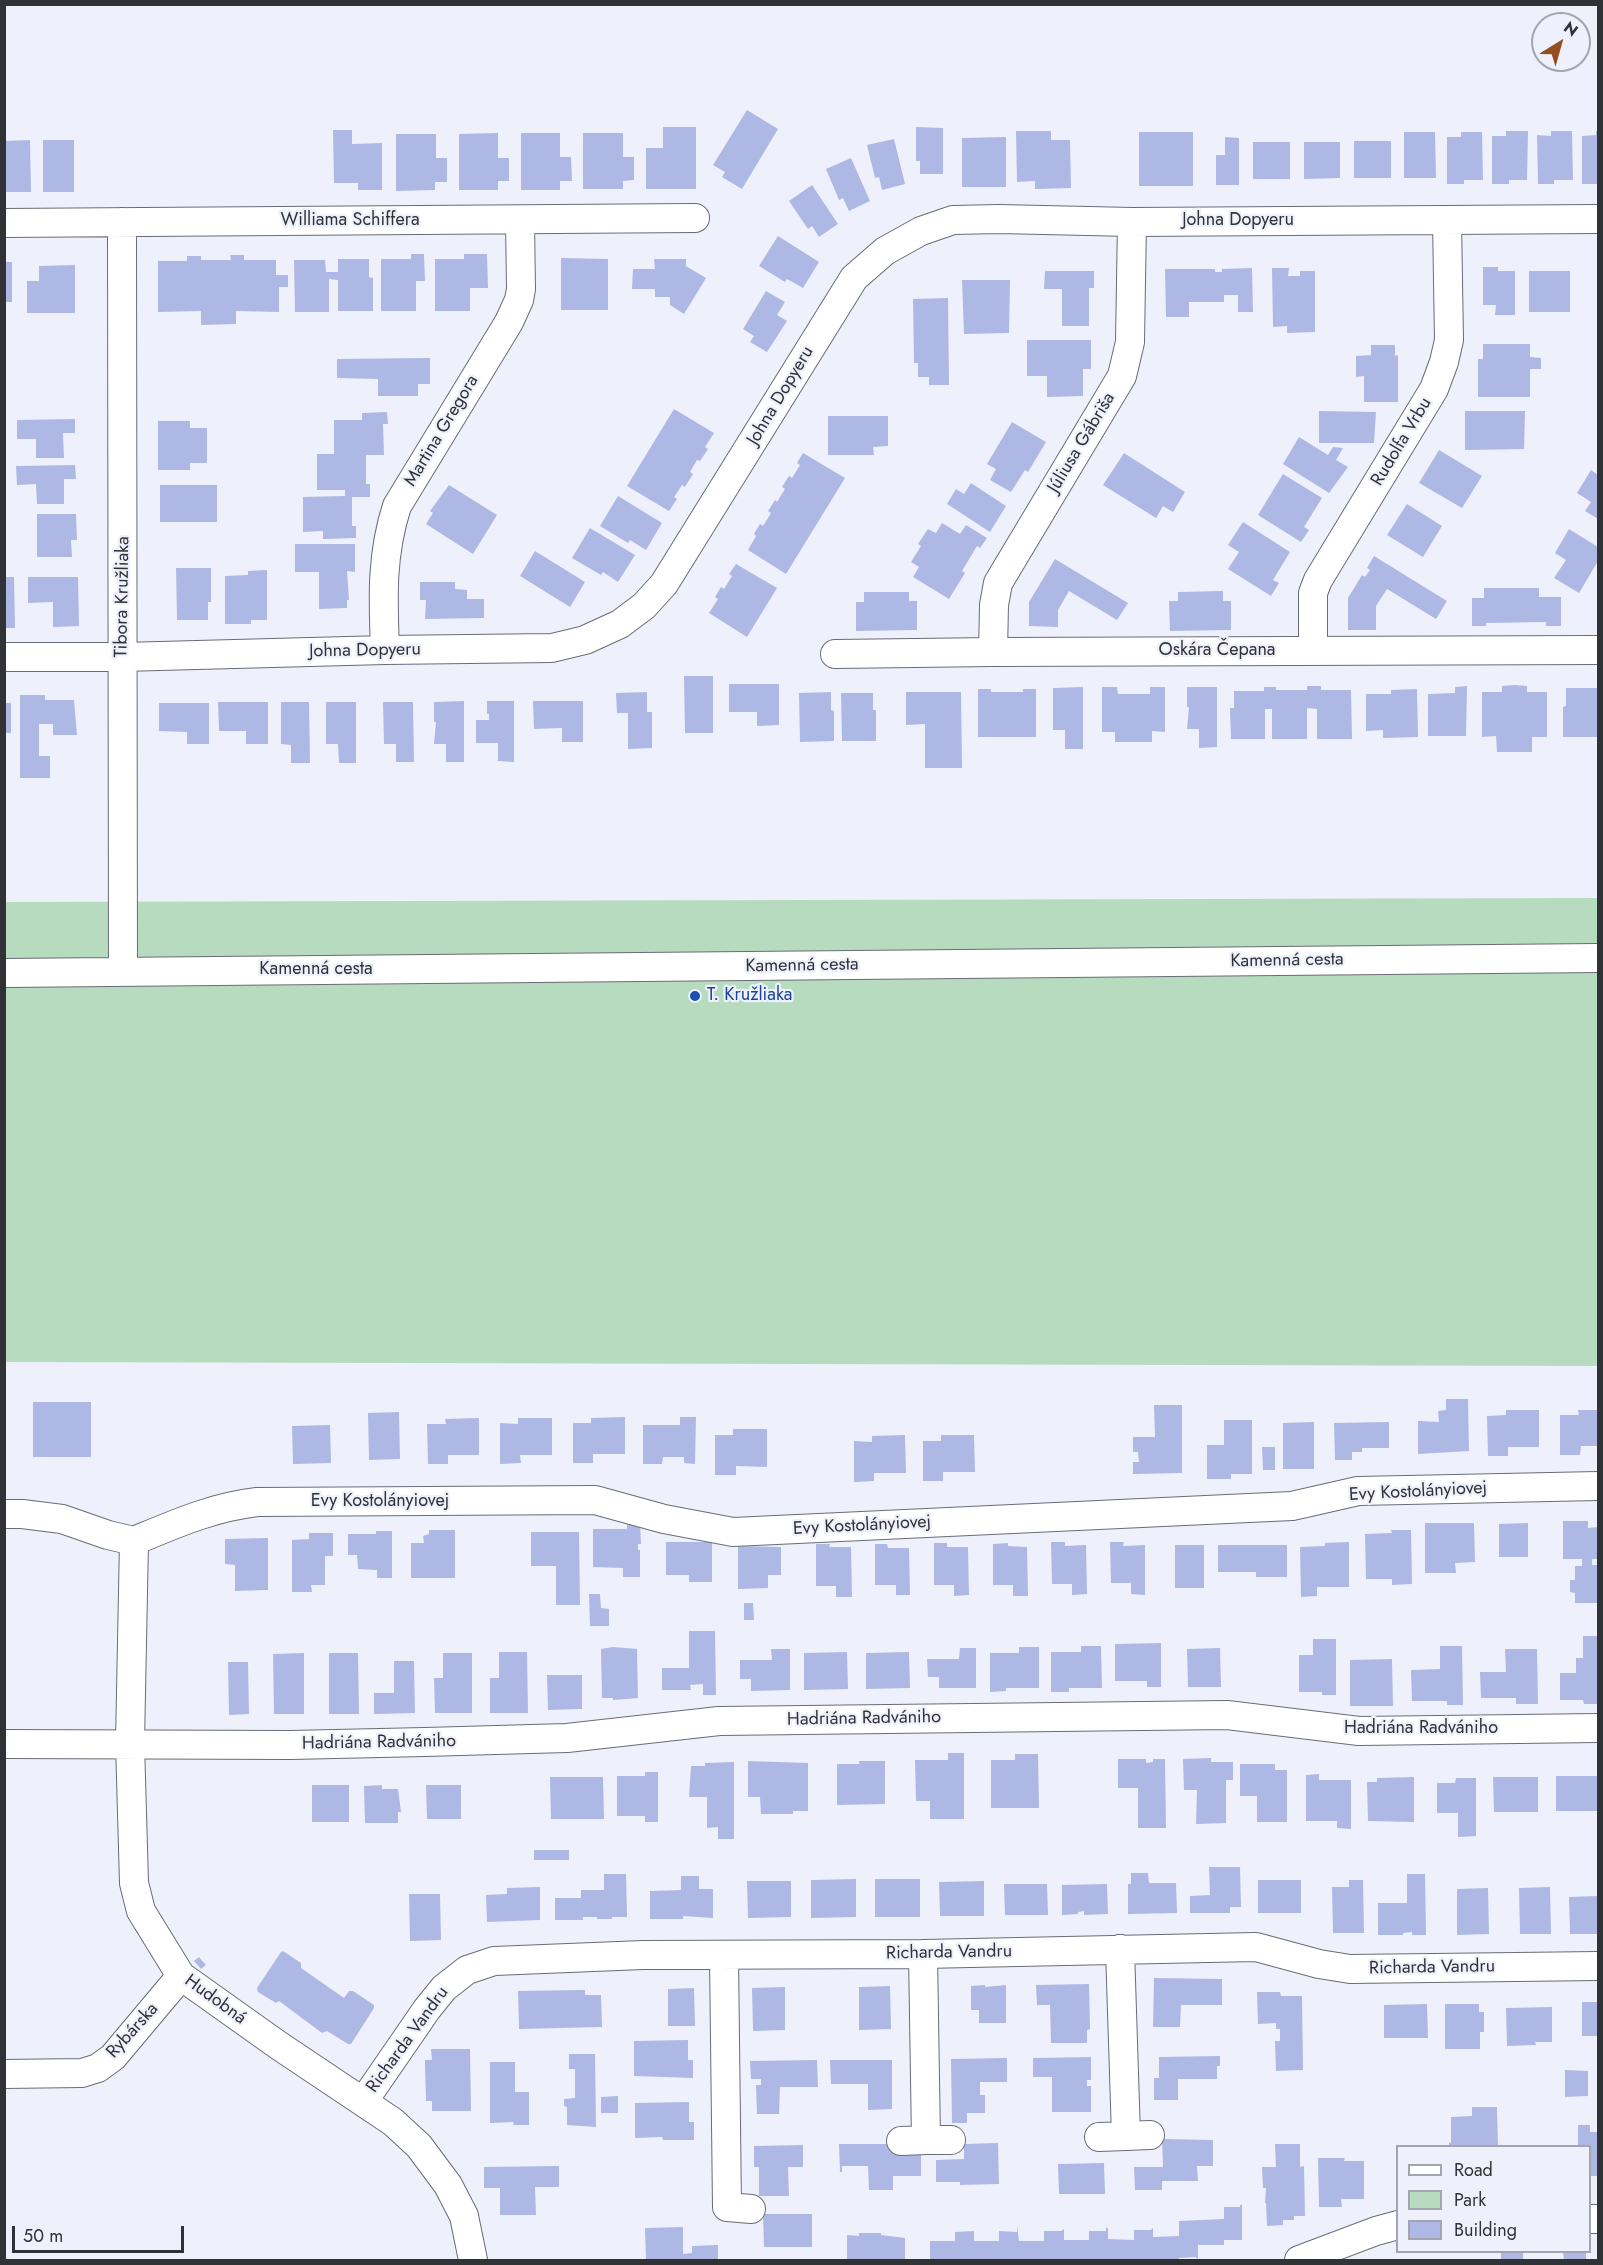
<!DOCTYPE html>
<html>
<head>
<meta charset="utf-8">
<style>
	body { margin:0 }
	#map { position:relative; width:1603px; height:2265px; overflow:hidden; background:#eef1fc; font-family:Jost,sans-serif }
	canvas { display:block }
	.frame { position:absolute; inset:0; border:6px solid #313236; pointer-events:none }
	.legend { position:absolute; left:1396px; top:2145px; width:195px; height:108px; box-sizing:border-box; background:#eef1fc; border:2px solid #a2a5ad; margin:0; padding:8px 10px; list-style:none; font-size:18px; color:#313236 }
	.legend li { display:flex; align-items:center; gap:12px; height:30px }
	.legend b { width:30px; border:2px solid #a2a5ad }
	.north { position:absolute; left:1531px; top:12px; width:60px; height:60px; box-sizing:border-box; background:#eef1fc; border:2px solid #a2a5ad; border-radius:50%; rotate:37deg; font-size:16px; font-weight:700; line-height:24px; text-align:center; color:#313236 }
	.north::after { content:''; display:block; margin:auto; width:21px; height:27px; background:#934f21; clip-path:polygon(50% 0,100% 100%,50% 72%,0 100%) }
	.scale { position:absolute; left:12px; top:2226px; width:172px; height:27px; box-sizing:border-box; border:3px solid #313236; border-top:0; padding-left:8px; font-size:18px; line-height:21px; white-space:nowrap; color:#313236; -webkit-text-stroke:4px #eef1fc; paint-order:stroke }
</style>
</head>
<body>
<div id="map">
<canvas width="1603" height="2265"></canvas>
<div class="frame"></div>
<ul class="legend">
<li><b style="height:8px;background:#fff"></b>Road</li>
<li><b style="height:16px;background:#b6dbbe"></b>Park</li>
<li><b style="height:16px;background:#aeb8e5"></b>Building</li>
</ul>
<div class="north">N</div>
<div class="scale">50 m</div>
</div>
<script>
const g = document.querySelector('canvas').getContext('2d');
g.lineJoin = 'round';
function fillPath(path, color) {
  g.fillStyle = color;
  g.fill(path, 'evenodd');
}
function trace(path, color, width, dash) {
  g.strokeStyle = color;
  g.lineWidth = width;
  g.lineCap = dash ? 'butt' : 'round';
  g.setLineDash(dash || []);
  g.stroke(path);
}
function label(font, color, halo, rows, align = 'center') {
  g.font = font + ' Jost,sans-serif';
  g.lineWidth = 4.5;
  g.setLineDash([]);
  g.textBaseline = 'middle';
  g.strokeStyle = halo;
  g.fillStyle = color;
  for (const [text, x, y, turn = 0] of rows) {
    g.save();
    g.translate(x, y);
    g.rotate((+turn || 0) * Math.PI / 180);
    g.textAlign = isNaN(turn) ? turn : align;
    if (halo) g.strokeText(text, 0, 0);
    g.fillText(text, 0, 0);
    g.restore();
  }
}
const green = new Path2D(`
	M1598 898V1366L5 1362V902Z`);
const building = new Path2D(`
	M747 110 778 129 742 189 722 177 725 172 713 165Z
	M663 127H696V189H646V148H663Z
	M916 127 943 128V174H920V161H916Z
	M333 130H352V144L382 143V190H358V183H334Z
	M1016 131H1051V140H1070L1071 188 1035 189V181L1017 182Z
	M1506 131H1528L1527 180H1509V184H1492V136H1506Z
	M1551 131H1572L1573 180H1554V184H1538L1537 135 1551 136Z
	M1596 131H1598V184H1582V136L1596 135Z
	M1139 132H1193V186H1139Z
	M1404 132H1435L1436 178H1404Z
	M1461 132H1482L1483 180H1464V184H1447V137H1461Z
	M498 133V158H509V181H498V190H459V134Z
	M521 133H560V157H571L572 181H560V190H521Z
	M583 133H623V157H634V180L623 181V189H583Z
	M396 134H436V158H447V182H435V190L396 191Z
	M1006 137V187H962V138Z
	M1225 137 1239 138V185H1216V155H1225Z
	M894 139 905 184 882 190 879 177 875 178 867 145Z
	M30 140 31 192H4V141Z
	M43 140H74V192H43Z
	M1354 141H1391V178H1354Z
	M1253 142H1290V179H1253Z
	M1304 142H1340V178L1304 179Z
	M851 158 870 201 849 211 843 198 839 200 826 169Z
	M812 185 838 224 819 237 812 226 808 229 789 201Z
	M778 236 819 262 803 288 787 279 785 282 759 266Z
	M411 254H424L425 281H416V311H381V259H411Z
	M464 254H487L488 288H470V311H435V259H464Z
	M230 255H244V260H276V275H288V287H279V312L236 311V324L201 325V311L158 312V261H187V256H201V260H231Z
	M561 258 608 259V310H561Z
	M338 259H369V277L373 278V311H338V280L329 279V312H295L294 260H325L326 272H338Z
	M654 259H686V266L706 278 684 314 670 305V297H655V289H632L633 269H655Z
	M5 262H12V302H5Z
	M75 265V313H27V281H39V266Z
	M1483 267H1498V271H1515V315H1495L1496 305H1483Z
	M1252 268 1253 312H1238V295H1224V302H1189V317H1166L1165 269H1215V272H1222V269Z
	M1272 268H1289L1288 276H1300V271H1315V332L1287 333V326L1273 327Z
	M1045 271H1094V288H1089V326H1062V289H1044Z
	M1529 271H1570V312H1529Z
	M962 280H1010L1009 333 964 334Z
	M766 291 785 302 777 315 787 321 767 352 750 342 754 336 743 329Z
	M948 298 949 385H929V377H918V363H914L913 299Z
	M1027 340H1091V369H1083V396L1047 397V376H1027Z
	M1483 344H1530V357L1541 358V369H1530V397H1478V359H1483Z
	M1371 345H1395V356L1398 355V402H1364V376L1356 377V356L1371 355Z
	M430 358V384H418V396H378V379L337 378V359Z
	M674 409 714 433 705 447 708 449 700 461 697 460 690 472 693 474 685 487 682 485 674 497 677 499 669 511 627 486Z
	M1319 411 1376 412 1374 443H1319Z
	M1465 411H1525L1524 449 1465 450Z
	M387 412 388 424H383L384 455H366V484H370V497H352V526H356V538L323 539V531L303 532V497L345 496V490H317V454H334V420H362V413Z
	M828 416H888V446L873 447 874 455H828Z
	M75 419V433H63L64 458H36V439H17V420Z
	M158 421H190V428H207V463H190V470H158Z
	M1012 422 1046 442 1028 472 1025 470 1011 492 990 480 996 469 987 464Z
	M1299 437 1328 455 1333 447 1343 448 1336 460 1348 467 1329 493 1283 464Z
	M1439 450 1482 476 1462 508 1419 483Z
	M803 453 845 478 786 574 748 550 756 536 754 534 760 524 763 526 771 513 768 511 775 500 777 502 785 489 782 487 789 476 792 478 800 465 797 463Z
	M1124 453 1185 492 1173 512 1163 506 1156 518 1103 485Z
	M75 465 76 479H64V504H37L36 484 17 485 16 466Z
	M1591 470 1598 475V519L1585 511 1591 502 1577 493Z
	M1283 474 1322 498 1304 527 1309 530 1301 542 1258 515Z
	M971 483 1006 506 990 532 947 504 956 489 964 494Z
	M160 485H217V522H160Z
	M449 485 497 515 473 554 426 524 433 513 430 511Z
	M618 496 662 523 646 550 630 540 628 543 600 526Z
	M1407 504 1442 526 1423 557 1387 535Z
	M37 514H76L77 540H71L72 557H37Z
	M1243 522 1290 552 1273 580 1279 583 1271 596 1228 569 1239 552 1228 545Z
	M942 523 960 534 966 525 987 538 980 548 977 546 962 571 965 573 949 599 913 577 919 567 911 562 921 546 918 544 928 529 936 533Z
	M590 528 635 555 618 582 603 572 601 575 572 558Z
	M1569 529 1598 547V561L1579 593 1554 578 1566 560 1555 553Z
	M295 544H355V572L347 571 349 600H347V608L319 609V572H295Z
	M535 551 585 582 570 607 520 576Z
	M1374 556 1447 601 1436 619 1387 589 1376 606V630H1348V598L1362 575 1365 577 1370 570 1367 568Z
	M1055 559 1128 603 1117 620 1069 591 1058 610V627L1029 626V602Z
	M736 564 777 588 747 637 709 613 718 599 715 597 721 587 724 589 732 576 729 574Z
	M176 568H211V602H208V620H177Z
	M267 570V620H251V624H225V576L248 575V571Z
	M4 577H14L15 628H4Z
	M28 577H78L79 626 53 627V602L28 603Z
	M420 582H455V589L467 590V599H484V618L425 619 426 600H420Z
	M1484 588H1539V597H1561V626H1546V622L1486 623V626H1472V598H1484Z
	M1223 591V601H1231V630L1170 631 1169 601H1178V592Z
	M864 592H909V601H917V630L856 631V602H864Z
	M684 676H713V733H685Z
	M729 684H779V725L757 726V712H729Z
	M1515 685 1527 686V692H1547V737H1532V752H1497L1496 736 1482 737V692H1502V686Z
	M1307 686H1321V690H1351L1352 739H1317V709L1307 708V739H1272V709H1265V739H1231L1230 708H1234V691H1264V687H1276V690H1307Z
	M1467 686 1466 736H1428V694L1455 693V687Z
	M1083 687V749H1065V730H1053V688Z
	M1102 687H1117L1118 694H1150V687H1165V732L1152 731V742H1115V732H1102Z
	M1187 687H1217V747L1199 748V729H1187L1189 707H1187Z
	M1566 688H1597L1598 737H1563V707L1566 706Z
	M978 689H991V692H1023V689H1036V737H978Z
	M1417 689 1418 737 1383 738V730L1366 731V694H1391V690Z
	M647 692V712H652V748L628 749V713H617L616 693Z
	M831 692V710L834 711V741L800 742 799 693Z
	M906 692H961L962 768H925V724L906 725Z
	M841 693H873V710H876V741H842Z
	M20 695H45V700H74L77 735H53V724H39V756H50V778H20Z
	M464 701V762H446V744H434L436 722H434V702Z
	M487 701H514V762L498 761V743H476V720H489V714H487Z
	M533 701H583V742H562V728L534 729Z
	M218 702H268V744H246V731H219Z
	M281 702H309L310 763H291V745L281 744Z
	M326 702H356V763H339L338 744H326Z
	M383 702H413L414 762H396V744H384Z
	M4 703H11V733H4Z
	M159 703H209V744H187V732L159 731Z
	M1446 1399H1468L1469 1451 1418 1454V1421L1439 1422 1438 1411 1446 1410Z
	M33 1402H91V1457H33Z
	M1154 1405H1182V1473L1133 1474V1462H1139L1138 1452H1133V1437H1155Z
	M1506 1410H1539V1447H1508V1456H1488L1487 1416 1506 1415Z
	M1578 1410H1598V1446H1581L1580 1455H1560V1415H1579Z
	M399 1412 400 1459 369 1460 368 1413Z
	M625 1417V1454H593V1463H573V1423H591V1418Z
	M680 1417H696L695 1464 684 1463V1457H663L662 1464H643V1425H680Z
	M479 1418V1455H448V1464H428L427 1424H446L445 1419Z
	M518 1418H552V1455H520L521 1463 500 1464V1423L518 1424Z
	M1224 1420H1252V1474H1231V1479H1207V1445H1224Z
	M1314 1422V1469H1283V1423Z
	M1389 1422V1448H1362V1452H1352V1460H1335L1334 1423Z
	M330 1425 331 1463 293 1464 292 1426Z
	M733 1429H767V1467L736 1466V1475H715V1435H733Z
	M905 1435 906 1473H874V1481L854 1482V1441L872 1442V1436Z
	M941 1435H974L975 1472H943V1481H923V1441H941Z
	M1262 1447H1275V1470H1263Z
	M627 1521H640L641 1544H638V1550H640V1577H623V1568L593 1567V1529H627Z
	M1563 1521H1588V1528L1598 1527V1559H1592V1565H1598V1603H1575V1593L1570 1592V1580H1575V1566H1582V1559H1563Z
	M1425 1523H1474L1475 1562 1455 1563 1456 1573H1425Z
	M1528 1523V1557H1499V1524Z
	M429 1530H455V1578H411V1543H424L423 1536 429 1534Z
	M1391 1530H1411L1412 1584 1392 1585V1579H1366L1365 1534 1392 1533Z
	M376 1531H392V1578H377V1570L358 1569 357 1555H348V1534H376Z
	M531 1532H579L580 1605H556V1566H531Z
	M309 1533H333V1556H325V1585H311L312 1592H292V1540L309 1539Z
	M268 1538V1590L235 1591V1565L225 1564V1539Z
	M666 1542H712V1582H689V1575H666Z
	M1051 1542H1065V1546L1086 1545 1087 1594 1072 1595V1584H1052Z
	M1110 1542H1124L1123 1546 1145 1545V1595L1131 1594V1583H1111Z
	M1349 1542V1587H1317V1596L1301 1597 1300 1547 1325 1546V1543Z
	M934 1543H947V1547H968L969 1595 954 1596V1585H934Z
	M1008 1543V1546L1027 1547 1028 1596H1013V1585H993V1544Z
	M816 1544H830L829 1547H851L852 1597H836V1586H816Z
	M875 1544H887L888 1548H909L910 1595H896V1585H875Z
	M1175 1545H1204V1588H1175Z
	M1218 1545H1287V1577H1256V1572H1218Z
	M738 1546 781 1547V1575H768V1588L738 1589Z
	M589 1594H600L601 1608 609 1609V1626H590Z
	M744 1603H753L754 1620H744Z
	M689 1631H715L716 1695H703V1684L690 1685 691 1690H662V1668H689Z
	M1583 1636H1598V1704H1584L1583 1700H1560V1673H1576V1658H1583Z
	M1313 1639H1336V1695H1322V1692H1299V1655H1313Z
	M1161 1643V1687H1147V1681H1115V1644Z
	M1081 1646H1101L1102 1688H1069V1692H1051V1652H1081Z
	M1440 1646H1462L1463 1705H1447V1701H1412L1411 1670 1440 1669Z
	M613 1647 637 1649 638 1698 613 1700V1698H602L601 1649Z
	M1019 1647H1039V1688H1006V1691L990 1692V1653H1019Z
	M960 1648H976V1688H939V1677H928L927 1659H959Z
	M1220 1648 1221 1687H1188L1187 1649Z
	M771 1649H790V1690L751 1691V1679H740V1660H772Z
	M1505 1649H1537L1538 1704H1516V1698H1481L1480 1672H1506Z
	M499 1652H527L528 1713H490V1678H499Z
	M847 1652 848 1689 804 1690V1653Z
	M909 1652 910 1688 866 1689V1653Z
	M304 1653V1714H274L273 1654Z
	M329 1653H358L359 1714H329Z
	M443 1653H472V1713H435L434 1678H443Z
	M1392 1659 1393 1706H1350V1660Z
	M394 1661H414L415 1713 374 1714V1693H394Z
	M228 1662H248L249 1714 229 1715Z
	M547 1675H582V1709L548 1710Z
	M948 1753H964V1819H930V1801H916L915 1760H948Z
	M1015 1754H1038L1039 1808H991V1760H1015Z
	M1211 1758V1762H1233V1780H1226V1823L1196 1824 1197 1790H1184L1183 1759Z
	M1118 1759H1146V1763L1153 1762V1759H1165L1166 1828H1138V1788H1118Z
	M748 1761 808 1763V1811H793V1814H761L760 1797H748Z
	M859 1761H885V1804L837 1805V1764H859Z
	M734 1762V1839H718V1827L707 1828V1797H689L691 1766H705V1763Z
	M1240 1764H1275V1770H1287V1822H1257V1796H1240Z
	M645 1772H658V1822H645V1816H617V1776H645Z
	M1319 1774V1780H1351V1829L1337 1828V1821H1306V1775Z
	M1556 1776H1598V1811H1556Z
	M550 1777H603L604 1819H551Z
	M1414 1777V1822L1368 1821 1367 1782H1377V1778Z
	M1493 1777H1538V1812H1494Z
	M1456 1778H1476V1836L1458 1837V1813H1437V1783H1455Z
	M312 1785H349V1822H312Z
	M382 1785V1789H398L401 1812H398V1823H365L364 1786Z
	M426 1785H461V1819H427Z
	M534 1850H569V1860H534Z
	M1209 1867H1240L1241 1907H1230V1913H1190V1896L1210 1895Z
	M1131 1873H1148L1149 1883H1176L1177 1913 1128 1914V1884H1131Z
	M604 1874H626L627 1917H612V1919H597V1917H583V1920H555V1898H581V1890H604Z
	M1407 1874H1425L1426 1935H1412V1932L1403 1933V1935H1378V1903H1407Z
	M681 1876H699V1889H713V1918L683 1916V1919H650V1891L681 1890Z
	M856 1879V1917L811 1918V1880Z
	M875 1879H920V1917H875Z
	M1258 1880H1301V1913H1258Z
	M1349 1880H1363L1364 1933H1333L1332 1887H1349Z
	M747 1881H791V1917L748 1918Z
	M984 1881V1916H940L939 1882Z
	M1004 1884H1047L1048 1915H1005Z
	M1107 1884 1108 1914 1084 1915V1911L1078 1912V1914L1062 1915V1885Z
	M540 1887V1920L487 1922 486 1895 507 1894V1888Z
	M1550 1887 1551 1934H1520L1519 1888Z
	M1488 1888 1489 1934 1457 1935V1889Z
	M409 1894H440L441 1940 410 1941Z
	M1598 1896V1934H1570L1569 1897Z
	M283 1951 301 1963V1968L344 1998 349 1991H353L374 2005V2008L351 2044H348L327 2031 322 2033 279 2001 276 2003 258 1992 257 1988 281 1952Z
	M199 1957 206 1965 201 1969 194 1961Z
	M1154 1978 1222 1979V2005H1181L1180 2027H1153Z
	M1089 1984 1090 2029 1087 2030V2043H1051L1050 2005H1037L1036 1985Z
	M985 1985V1987L1006 1985V2023H979V2010H971V1986Z
	M890 1986 891 2029 859 2030V1987Z
	M785 1987V2030L753 2031 752 1988Z
	M694 1988 695 2026H668V1989Z
	M585 1990V1995H601L602 2027 519 2029 518 1991Z
	M1257 1992H1280L1281 1996H1302L1303 2070 1276 2071 1275 2041H1280V2029H1276V2023L1258 2024Z
	M1582 2002H1598V2036H1582Z
	M1427 2004 1428 2038H1384V2005Z
	M1445 2004H1479V2012H1484V2032H1480V2049H1445Z
	M1552 2007V2042H1535L1536 2045 1507 2046 1506 2008Z
	M688 2040V2060H693V2078L634 2076V2041Z
	M431 2049H470L471 2111H432V2101H426L425 2067V2060H432Z
	M569 2054H595L596 2127 567 2125V2107L564 2106V2099L575 2098V2069H569Z
	M1220 2056V2066H1217V2079H1178V2100H1154V2078H1159V2057Z
	M1091 2057V2080H1087V2086H1091V2112H1052V2077H1033V2058Z
	M1007 2058V2082H980V2095H985V2113H967V2123H952L951 2059Z
	M817 2060 818 2087H780L779 2114H757L756 2085H761V2079H751L750 2061Z
	M830 2060H892V2109L868 2110V2084H831Z
	M490 2062H515V2092H529V2125H513L514 2122 490 2123Z
	M1565 2070 1588 2071V2096L1565 2097Z
	M618 2096V2113H601V2097Z
	M689 2102V2122H694V2140H663L662 2137 635 2138V2103Z
	M1472 2107H1497L1498 2146H1449V2142L1451 2143V2117L1472 2116Z
	M1578 2125H1590V2132H1598V2176H1590V2146H1578Z
	M1162 2139 1213 2140V2166H1197L1198 2181H1162V2190H1135L1134 2167H1163Z
	M998 2143 999 2184 960 2185V2182H936V2160L964 2159V2144Z
	M839 2144H893L921 2151V2176H893V2190H869L868 2166H842V2172H840Z
	M1275 2144H1300V2167L1304 2166 1305 2216H1294V2220H1283V2225L1267 2226 1266 2203H1265L1266 2188H1263L1262 2167H1276Z
	M803 2145V2167H788L789 2196H759V2167H754V2146Z
	M1318 2158H1345L1344 2161H1364V2199H1341L1342 2207H1319Z
	M1104 2163 1105 2194H1059L1058 2164Z
	M559 2166V2187H535L536 2215H500V2188H484V2167Z
	M1240 2205H1242V2240H1224V2245H1198V2259L1195 2257 1179 2258V2260H930V2241H955V2232L974 2231V2241H999V2231L1017 2232V2225L1019 2241H1044V2231H1061L1064 2229V2240H1089V2231H1106V2228H1108V2239L1134 2240V2230H1151L1153 2228V2237L1179 2236V2221L1224 2219V2207H1240Z
	M763 2214H812V2247H764Z
	M683 2227V2254L692 2253V2246L718 2245V2260H646L645 2228Z
	M859 2233H881V2235L905 2238V2260H847V2235L859 2236Z
	M1501 2252H1523V2260H1501Z
	M1563 2252H1586V2260H1564Z`);
const street = new Path2D(`
	M122 222 123 972
	M4 223 695 218
	M385 650C383 599 381 555 397 506L509 322 519 300 521 289 520 220
	M1313 651V593L1318 580 1434 389 1444 362 1449 340 1447 220
	M993 652 994 605 998 583 1122 376 1130 342 1132 222
	M835 654 993 652 1598 650
	M4 657H122L385 650 552 648 585 640 620 624 644 606 664 584 854 278 885 251 921 231 953 220 999 219 1132 222 1598 219
	M4 973 1598 958
	M4 1514H22L62 1519 108 1535 134 1541
	M134 1541C175 1524 213 1507 257 1502L595 1500 664 1519 733 1532 1292 1506 1358 1491 1598 1486
	M134 1541 130 1743 134 1883 141 1911 181 1976 278 2045 393 2122 419 2146 448 2185 464 2216 473 2260
	M4 1744 290 1745 425 1742 567 1738 719 1721 1227 1715 1359 1731 1598 1728
	M1120 1949 1126 2136 1150 2135
	M724 1956 727 2207 751 2209
	M4 2074 82 2073 98 2068 113 2057 181 1976
	M363 2102 427 2009 444 1988 467 1970 494 1961 643 1955 923 1954 1256 1947 1319 1964 1350 1969 1598 1966
	M1099 2137 1126 2136
	M926 2140H951
	M901 2141 926 2140 923 1954
	M1590 2219H1598
	M1299 2260 1376 2231 1398 2225`);
const markers = [
	[695,996,6,"#1a4fb4"]
];
const streetNames = [
	["Williama Schiffera",350,221],
	["Johna Dopyeru",1238,221],
	["Johna Dopyeru",781,396,-59],
	["Martina Gregora",442,431,-59],
	["Rudolfa Vrbu",1402,442,-59],
	["Júliusa Gábriša",1082,443,-59],
	["Tibora Kružliaka",123,597,-89],
	["Johna Dopyeru",365,651,-1],
	["Oskára Čepana",1217,651],
	["Kamenná cesta",1287,961,-1],
	["Kamenná cesta",802,966,-1],
	["Kamenná cesta",316,970],
	["Evy Kostolányiovej",1418,1492,-3],
	["Evy Kostolányiovej",380,1502],
	["Evy Kostolányiovej",862,1526,-3],
	["Hadriána Radvániho",864,1719,-1],
	["Hadriána Radvániho",1421,1729],
	["Hadriána Radvániho",379,1743,-1],
	["Richarda Vandru",949,1953,-1],
	["Richarda Vandru",1432,1968,-1],
	["Hudobná",215,2000,36],
	["Rybárska",133,2031,-48],
	["Richarda Vandru",408,2040,-54]
];
const transitNames = [
	["T. Kružliaka",707,996]
];
fillPath(green, '#b6dbbe');
fillPath(building, '#aeb8e5');
trace(street, '#696c75', 30);
trace(street, '#fff', 28);
for (const [x, y, r, color] of markers) {
  const dot = new Path2D();
  dot.arc(x, y, r, 0, 2 * Math.PI);
  g.fillStyle = color;
  g.fill(dot);
  trace(dot, '#eef1fc', 2);
}
label('18px', '#313236', '#eef1fc', streetNames);
label('18px', '#164399', '#eef1fc', transitNames, 'left');
</script>
</body>
</html>
